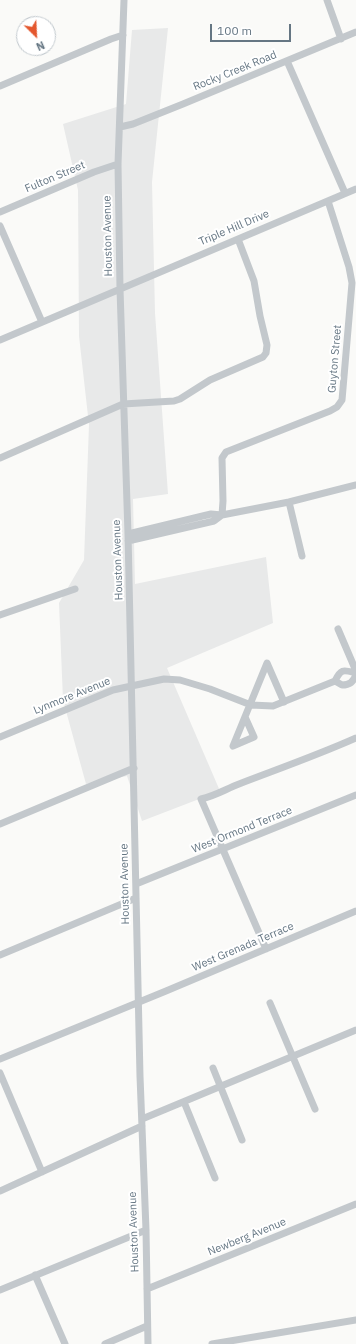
<!DOCTYPE html>
<html>
<head>
<meta charset="utf-8">
<style>
	body { margin:0 }
	#map { position:relative; width:356px; height:1344px; overflow:hidden; background:#fafaf8; font-family:"IBM Plex Sans",sans-serif }
	canvas { display:block }
	.north { position:absolute; left:16px; top:16px; width:40px; height:40px; box-sizing:border-box; background:#fff; border:1px solid #c1c8cd; border-radius:50%; rotate:156deg; font-size:11px; font-weight:700; line-height:16px; text-align:center; color:#657683 }
	.north::after { content:''; display:block; margin:auto; width:14px; height:18px; background:#e4572e; clip-path:polygon(50% 0,100% 100%,50% 72%,0 100%) }
	.scale { position:absolute; left:210px; top:24px; width:81px; height:18px; box-sizing:border-box; border:2px solid #657683; border-top:0; padding-left:5px; font-size:12px; line-height:14px; white-space:nowrap; color:#657683; -webkit-text-stroke:3px #fff; paint-order:stroke }
</style>
</head>
<body>
<div id="map">
<canvas width="356" height="1344"></canvas>
<div class="north">N</div>
<div class="scale">100 m</div>
</div>
<script>
const g = document.querySelector('canvas').getContext('2d');
g.lineJoin = 'round';
function fillPath(path, color) {
  g.fillStyle = color;
  g.fill(path, 'evenodd');
}
function trace(path, color, width, dash) {
  g.strokeStyle = color;
  g.lineWidth = width;
  g.lineCap = dash ? 'butt' : 'round';
  g.setLineDash(dash || []);
  g.stroke(path);
}
function label(font, color, halo, rows, align = 'center') {
  g.font = font + ' "IBM Plex Sans",sans-serif';
  g.lineWidth = 4;
  g.setLineDash([]);
  g.textBaseline = 'middle';
  g.strokeStyle = halo;
  g.fillStyle = color;
  for (const [text, x, y, turn = 0] of rows) {
    g.save();
    g.translate(x, y);
    g.rotate((+turn || 0) * Math.PI / 180);
    g.textAlign = isNaN(turn) ? turn : align;
    if (halo) g.strokeText(text, 0, 0);
    g.fillText(text, 0, 0);
    g.restore();
  }
}
const built = new Path2D(`
	M168 28 152 182 155 313 168 494 133 499 135 584 266 557 273 623 167 668 220 791 142 821 127 776 86 784 63 700 59 603 84 560 89 425 79 336 78 190 63 124 126 104 132 30Z`);
const minor = new Path2D(`
	M124 0 118 164 120 289 128 534 140 1076 146 1230 148 1344
	M327 0 341 39
	M287 61 345 193
	M0 86 111 39 123 35
	M120 127 133 124 183 104 356 32
	M0 212 94 172 118 164
	M0 226 42 322
	M0 340 356 189
	M0 458 123 404 174 401 180 399 210 380 263 357 266 353 267 345 260 316 254 281 238 239
	M289 502 302 556
	M222 515 223 501 222 458 226 452 330 411 337 407 342 400 352 283 349 267 328 201
	M128 534 211 514 222 515 289 502 356 485
	M128 541 214 521 222 515
	M0 615 75 589
	M338 629 356 671
	M335 681 342 685C350 685 353 682 356 675
	M245 717 254 737 233 746 267 663 284 702
	M0 737 113 690 164 679 180 680 210 689 251 705 273 706 335 681C341 668 344 670 356 673
	M0 824 134 768
	M136 884 356 795
	M266 949 201 799C215 796 226 789 239 784 278 769 318 755 356 738
	M0 955 136 898
	M270 1003 315 1109
	M0 1059 166 991 356 911
	M213 1068 242 1140
	M0 1073 42 1172
	M184 1102 215 1178
	M142 1119 356 1030
	M0 1191 142 1126
	M35 1275 65 1344
	M147 1289 356 1204
	M0 1290 146 1230
	M105 1344 147 1326
	M212 1344 356 1320`);
const streetNames = [
	["Rocky Creek Road",235,71,-22],
	["Fulton Street",55,177,-23],
	["Triple Hill Drive",234,228,-23],
	["Houston Avenue",108,236,-91],
	["Guyton Street",335,359,-85],
	["Houston Avenue",118,560,-92],
	["Lynmore Avenue",72,696,-22],
	["West Ormond Terrace",242,830,-22],
	["Houston Avenue",125,884,-91],
	["West Grenada Terrace",243,947,-23],
	["Houston Avenue",134,1232,-92],
	["Newberg Avenue",247,1237,-22]
];
fillPath(built, '#e8e9e9');
trace(minor, '#c3c8cc', 7);
label('11px', '#657683', '#fff', streetNames);
</script>
</body>
</html>
